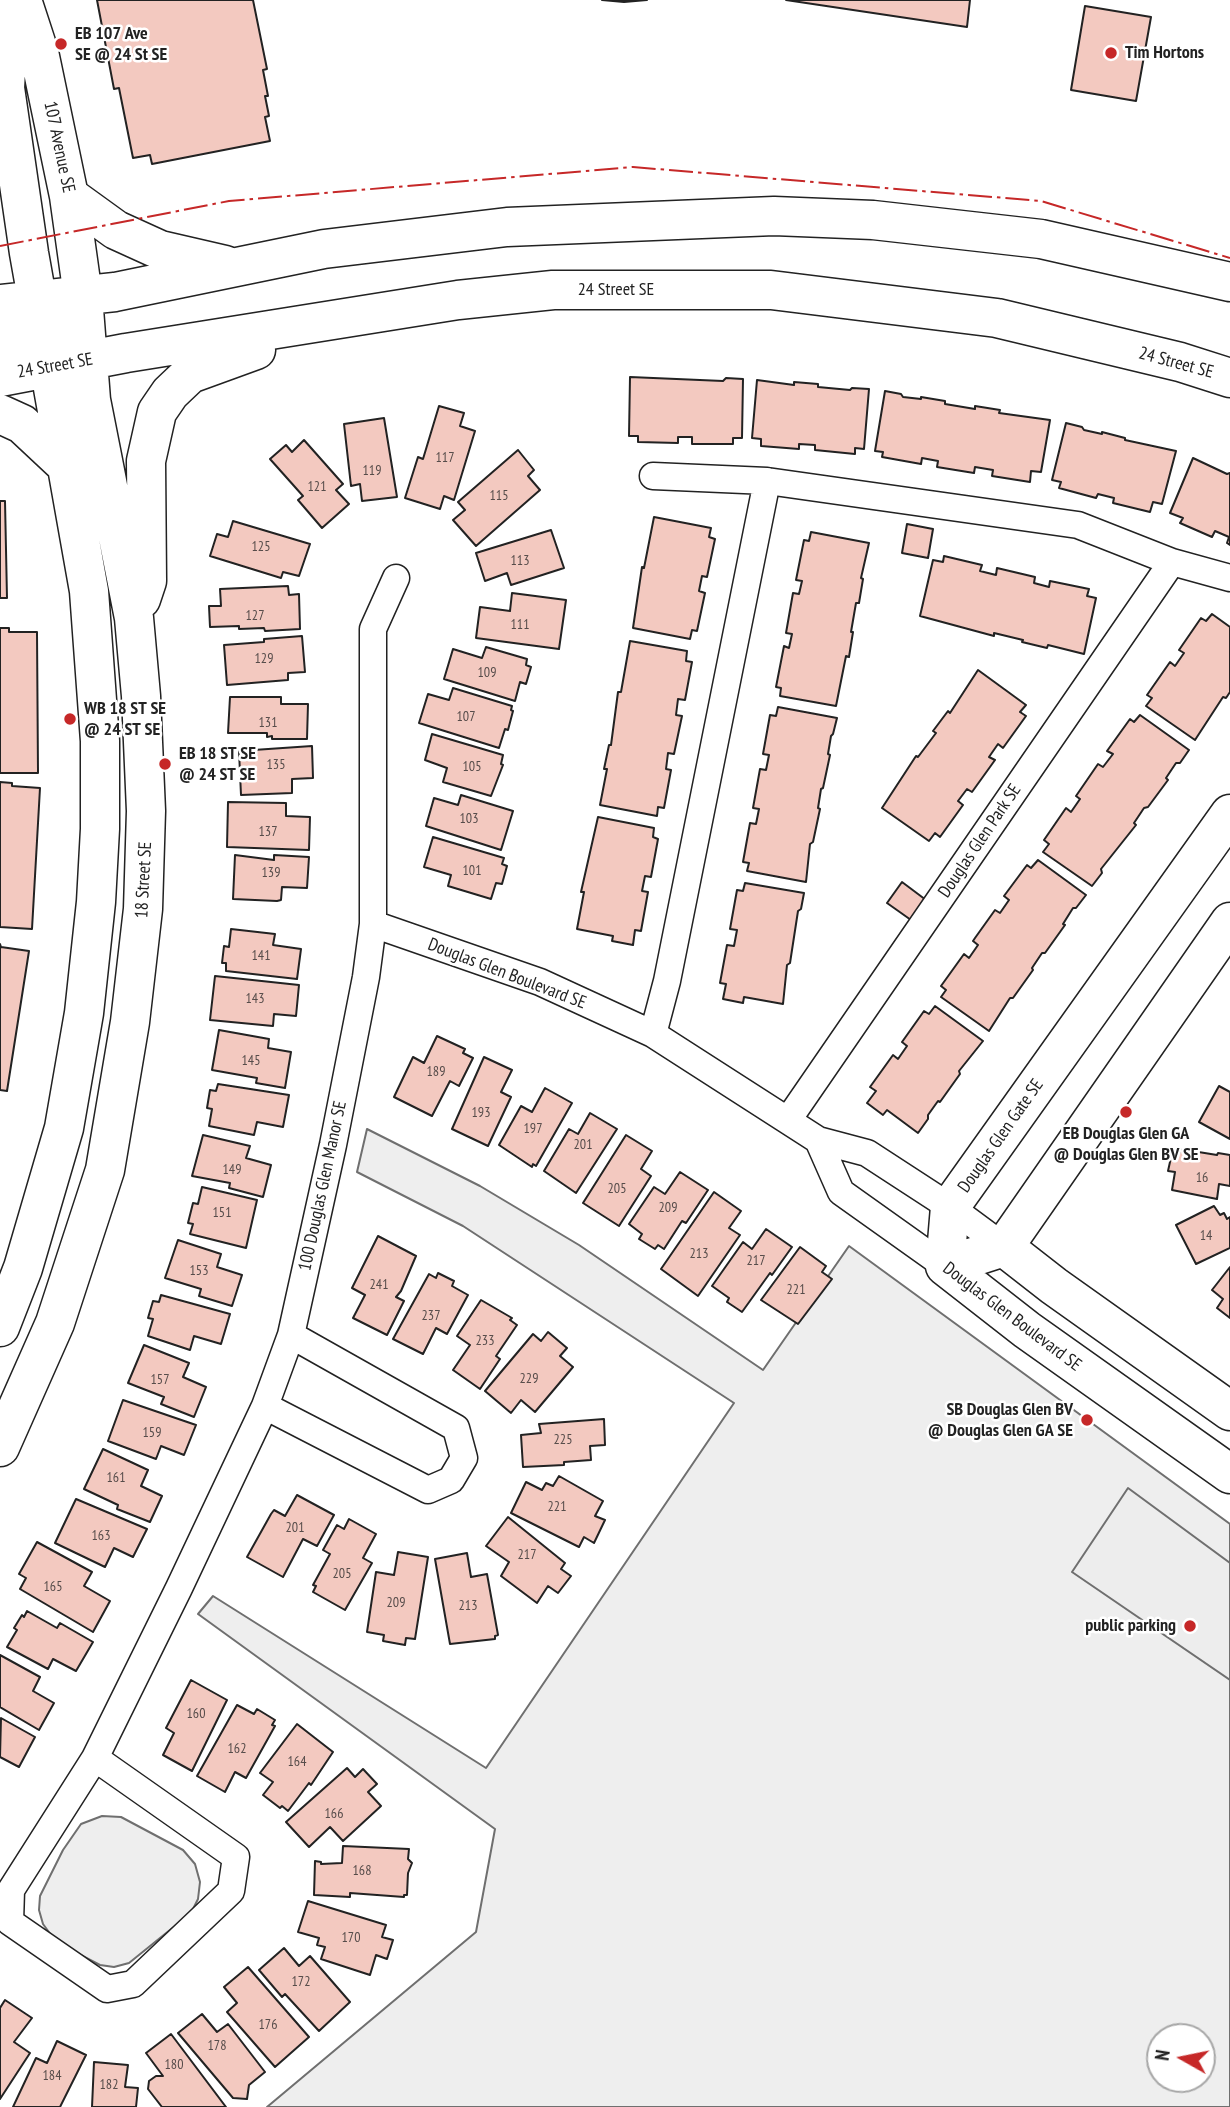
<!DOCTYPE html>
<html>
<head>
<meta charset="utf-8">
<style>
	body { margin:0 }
	#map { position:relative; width:1230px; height:2107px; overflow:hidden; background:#fff; font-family:"PT Sans Narrow",sans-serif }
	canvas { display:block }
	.north { position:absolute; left:1146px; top:2023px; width:70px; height:70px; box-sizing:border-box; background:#fff; border:2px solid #a7a7a7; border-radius:50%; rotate:279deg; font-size:19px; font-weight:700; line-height:28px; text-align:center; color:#222 }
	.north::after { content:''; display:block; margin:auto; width:24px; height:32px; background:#c62828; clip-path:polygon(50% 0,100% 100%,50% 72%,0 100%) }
</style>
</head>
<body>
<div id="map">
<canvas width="1230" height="2107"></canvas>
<div class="north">N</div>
</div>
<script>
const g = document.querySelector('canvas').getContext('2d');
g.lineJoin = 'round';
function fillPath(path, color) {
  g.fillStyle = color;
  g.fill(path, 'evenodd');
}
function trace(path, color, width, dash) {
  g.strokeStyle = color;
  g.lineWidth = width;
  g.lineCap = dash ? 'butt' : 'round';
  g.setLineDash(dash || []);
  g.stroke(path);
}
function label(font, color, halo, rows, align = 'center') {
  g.font = font + ' "PT Sans Narrow",sans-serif';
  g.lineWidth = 5;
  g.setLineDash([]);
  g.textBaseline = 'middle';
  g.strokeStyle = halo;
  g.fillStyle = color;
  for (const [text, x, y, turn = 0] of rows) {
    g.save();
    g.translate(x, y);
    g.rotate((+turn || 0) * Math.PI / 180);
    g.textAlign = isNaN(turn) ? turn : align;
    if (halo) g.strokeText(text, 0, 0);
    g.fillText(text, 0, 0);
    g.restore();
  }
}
const green = new Path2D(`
	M367 1129 480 1186 579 1245 763 1370 849 1246 1230 1524V2107H267L476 1932 495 1829 198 1614 213 1596 486 1768 734 1403 463 1226 357 1172ZM1160 2037H1202V2079H1160Z
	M102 1816 121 1817 183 1850 195 1864 200 1882 198 1899 191 1913 129 1963 114 1967 100 1965 71 1950 51 1935 43 1924 39 1910 40 1896 63 1850 81 1824Z`);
const parking = new Path2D(`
	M1128 1488 1230 1563V1680L1072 1572Z`);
const building = new Path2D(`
	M97 0H253L267 69 263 70 268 96H265L269 116 265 117 270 141 152 164 150 155 133 158 119 88 114 89Z
	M602 0H647L624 2Z
	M786 0H970L967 27Z
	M1085 6 1151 17 1136 101 1071 90Z
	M630 377 723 381 726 378 743 379 742 438H733V444H692V437H678V443L638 442V436H629Z
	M757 380 794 385V382L818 384V387L850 390 852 388 869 389 864 449 855 448V454L815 450V445L799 444V449L761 446V439L752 438Z
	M885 391 901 394 903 397 921 399V397L945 401V404L975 409V406L1000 410 999 413 1050 420 1041 472 1031 471 1030 482 992 476 993 470 975 467 974 473 937 467 938 461 922 458 921 464 882 457 883 452 875 451Z
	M439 406 464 413 460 426 475 431 454 500 444 496 440 509 405 498 418 457 423 459Z
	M384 418 397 497 362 501 360 484 351 486 344 424Z
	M1066 423 1082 427 1084 430 1102 434V432L1125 438V440L1176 451 1162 504 1153 502 1150 512 1113 503 1114 498 1098 494 1096 498 1059 488 1061 482 1052 480Z
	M304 440 343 484 336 490 349 504 322 528 298 500 303 496 270 459 286 445 292 452Z
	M518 450 534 470 528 476 540 490 476 546 453 520 465 510 458 502Z
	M1193 458 1227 474 1230 473V545L1227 543 1229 537 1215 531 1212 537 1180 523 1183 518 1170 513Z
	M0 501H5L7 598H0Z
	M654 517 711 528 709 537 715 539 707 577 702 576 699 591 705 593 697 631 692 630 690 639 633 628 642 567 644 568Z
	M233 521 310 544 299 576 283 572 281 578 210 556 217 534 228 537Z
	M907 524 933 529 928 558 902 553Z
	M551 530 564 568 511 585 507 573 485 581 476 553Z
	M811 532 869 543 861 578 863 579 859 603H856L851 632H853L849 657 846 656 836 706 780 696 781 688 776 687 784 646 789 648 792 634 786 633 793 593 799 594 802 581 796 580 804 540 809 541Z
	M944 556 982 565 980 571 996 575 997 568 1035 577 1034 583 1049 587 1050 581 1089 589 1087 596 1096 598 1084 654 1048 645 1047 648 1022 642 1023 640 994 633V636L920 616 933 560 943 562Z
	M288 586 289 595 299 594 300 629 265 631 264 628 239 629V626L210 627 209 606H221L220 589Z
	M512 593 566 600 559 649 476 638 480 607 510 611Z
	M1212 614 1230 627V692L1226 698 1223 697 1195 740 1146 706 1152 698 1147 695 1170 662 1175 666 1184 653 1179 650 1201 618 1206 621Z
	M0 628H9V632H37L38 773H0Z
	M302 636 305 672 288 673V680L227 685 224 645 264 642V639Z
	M630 641 687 651 686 661 692 662 685 700 678 699 676 715 682 716 674 754 668 753 666 769 671 770 664 808 658 807 657 816 600 805 607 769H604L609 745H611L618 692H621Z
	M486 647 527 659 526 665 531 667 526 684 520 682 515 701 444 679 453 649 482 658Z
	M978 670 1026 705 1020 712 1026 716 1003 748 998 744 989 757 995 760 972 792 967 789 958 801 963 805 940 837 935 833 929 841 882 808 916 756 918 757 936 733 933 731 948 711 950 713Z
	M453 688 512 706 511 710 513 711 508 730 505 729 499 748 419 723 428 694 449 700Z
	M230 697H281V704H308L307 739H272V736L267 737V733H228Z
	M778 707 837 718 833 734 831 736 828 754 830 755 823 788 821 789 818 808 820 809 813 842 810 844 806 882 747 871 749 863 743 862 750 823 756 824 759 809 753 808 760 769 766 770 769 755 763 754 770 715 776 716Z
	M1140 715 1189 750 1180 763H1176L1166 778 1168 780 1148 807 1144 808 1134 823 1136 825 1101 869 1102 873 1092 886 1043 852 1049 844 1044 840 1066 808 1071 812 1080 799 1076 796 1098 764 1103 767 1113 754 1107 751 1130 719 1134 722Z
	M432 734 503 755 501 764 503 765 491 796 443 782 447 768 425 760Z
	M312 746 313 778 292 779V793L241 795 239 751Z
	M0 782 12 783V786L40 788 32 929 0 927Z
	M461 795 513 811 501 850 426 826 434 798 458 805Z
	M228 802 286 803V816L310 817 309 850 227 847Z
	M598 817 654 828 653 837 658 839 651 877 645 876 642 891 648 892 641 931 635 930 633 945 612 941 613 936 577 929 584 892H581Z
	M433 837 504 858 502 864 507 866 502 884 496 883 491 899 448 886 451 875 424 867Z
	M235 855 274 860V855L309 857 307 888 282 887 281 900 277 901 233 899Z
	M1038 860 1086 895 1076 908H1073L1063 924 1065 925 1045 953H1042L1032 968 1033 970 1013 998H1010L989 1031 941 997 946 990 941 986 964 954 969 958 978 945 973 941 975 938 995 910 1000 913 1009 900 1004 896 1027 865 1031 868Z
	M902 882 926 900 911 920 887 903Z
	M745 883 804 893 801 909 798 911 790 963 787 965 783 1004 744 997 743 1003 723 999 726 984 720 983 727 945 734 946 737 930 730 929 737 890 743 891Z
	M231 929 275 934 273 945 301 949 297 979 226 971V963H222L224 946 229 947Z
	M0 944 1 947 29 951 7 1091 0 1090Z
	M215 976 299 985 296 1016 274 1014 273 1026 210 1020Z
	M935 1006 983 1041 959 1071 960 1074 940 1102 938 1101 928 1115V1119L918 1133 887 1110 883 1115 867 1103 876 1091 870 1087 893 1055 898 1059 907 1046 902 1042 924 1011 929 1014Z
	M219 1030 269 1039 268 1048 291 1052 285 1088 256 1083 257 1078 212 1070Z
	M437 1036 465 1049 463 1053 473 1058 459 1086 450 1081 432 1116 394 1097 413 1057 424 1063Z
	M484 1057 512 1070 501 1092 511 1097 488 1146 452 1129Z
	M218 1084 289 1095 283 1127 257 1122 254 1135 209 1126 212 1109 207 1108 210 1090 216 1091Z
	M1219 1086 1230 1092V1139L1199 1122Z
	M545 1088 572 1103 536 1166 533 1164 532 1167 499 1145 521 1106 532 1112Z
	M590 1113 617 1129 576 1193 544 1171 569 1129 578 1134Z
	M203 1135 250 1146 246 1158 271 1165 263 1197 229 1188 230 1183 192 1176Z
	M626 1135 652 1151 641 1169 651 1176 619 1226 583 1203Z
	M1180 1149 1217 1155 1218 1153 1230 1155V1186L1219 1184 1217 1199 1172 1190 1175 1172 1168 1171 1172 1153 1179 1154Z
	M680 1172 708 1190 686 1223 682 1221 664 1249 658 1245 655 1249 639 1239 642 1234 629 1224 654 1187 665 1194Z
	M202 1187 257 1200 246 1248 190 1234 193 1224 188 1223 193 1203 198 1204Z
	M714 1192 741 1211 729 1228 740 1235 698 1296 661 1269Z
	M1214 1206 1220 1215 1224 1213 1227 1219 1230 1217V1248L1196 1264 1176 1225Z
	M766 1229 792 1247 772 1275 770 1273 742 1312 727 1302 729 1298 712 1286 743 1242 752 1249Z
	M378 1236 416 1256 401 1291 396 1297 404 1301 387 1335 353 1318 365 1295 352 1288Z
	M178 1240 221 1254 217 1267 242 1275 232 1306 199 1296 201 1289 165 1278Z
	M800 1247 826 1266 822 1272 832 1279 798 1324 761 1300Z
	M1230 1267V1318L1217 1308 1223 1299 1212 1290Z
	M438 1273 454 1281 452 1286 468 1295 447 1334 436 1328 423 1354 393 1339 429 1274 436 1278Z
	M161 1295 230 1314 221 1344 194 1336 190 1350 148 1336 153 1319 148 1318 153 1301 159 1302Z
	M481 1300 512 1318 510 1320 517 1325 496 1356 500 1359 480 1389 453 1370 470 1345 457 1336Z
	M548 1332 567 1348 560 1356 573 1367 535 1412 521 1400 511 1413 485 1391 533 1334 541 1341Z
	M144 1345 189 1363 183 1377 206 1387 194 1417 161 1404 164 1397 128 1383Z
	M123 1400 196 1425 184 1455 161 1446 156 1459 108 1441Z
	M604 1419 605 1445 590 1446 591 1460 564 1462V1465L523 1467 521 1435 541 1433 539 1424Z
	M103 1449 148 1470 141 1486 162 1496 150 1522 117 1509 118 1505 84 1489Z
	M559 1476 603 1501 595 1516 605 1520 594 1543 584 1537 579 1547 511 1513 526 1482 542 1490 546 1483 553 1486Z
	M297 1495 334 1515 317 1546 303 1539 283 1577 247 1557 271 1514 274 1510 285 1516Z
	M76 1499 147 1529 133 1557 114 1548 105 1567 55 1543Z
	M508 1517 565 1563 561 1569 571 1576 558 1593 548 1586 537 1603 501 1576 509 1562 486 1546Z
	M349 1519 376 1534 363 1558 372 1563 345 1610 313 1592 316 1586 313 1585 330 1554 323 1550 337 1525 344 1529Z
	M37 1542 92 1572 84 1586 110 1601 93 1632 20 1589 26 1578 19 1574Z
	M398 1552 428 1557 415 1639 406 1638 405 1645 383 1641 384 1635 367 1632 376 1572 394 1575Z
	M467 1553 471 1577 487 1574 498 1635 495 1636V1639L450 1644 435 1559Z
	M27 1611 57 1628 60 1623 93 1642 76 1671 53 1659 48 1669 7 1647 17 1630 14 1628 22 1615 24 1617Z
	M0 1655 40 1677 33 1691 54 1703 39 1730 0 1707Z
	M191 1680 227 1700 192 1771 163 1755 174 1733 166 1728Z
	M237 1705 254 1714 257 1709 275 1720 272 1725 275 1726 246 1778 235 1772 225 1792 197 1776Z
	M1 1718 35 1737 19 1767 0 1757Z
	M297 1724 333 1752 311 1785 309 1783 288 1811 282 1806 280 1808 263 1795 273 1782 260 1773Z
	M347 1768 355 1777 363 1769 377 1784 368 1792 381 1806 343 1841 330 1827 309 1847 286 1822Z
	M343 1846 409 1849 408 1859 412 1863 408 1873 407 1895H404V1897L350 1893V1897L314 1895 315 1861 321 1862V1864L342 1863Z
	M308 1901 386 1925 382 1937 393 1940 387 1959 376 1955 370 1975 321 1959 325 1947 317 1945 319 1938 298 1932Z
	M284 1948 299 1966 310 1956 350 2002 319 2031 285 1994 282 1997 259 1970Z
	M248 1967 309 2037 275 2067 227 2012 237 2003 224 1987Z
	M5 2000 32 2018 14 2042 30 2053 0 2099V2008Z
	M202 2014 217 2032 228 2024 265 2072 249 2085 247 2099 233 2098 178 2033Z
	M171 2034 226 2107H162L148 2089 149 2081 156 2076H163L146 2053Z
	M57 2041 86 2055 60 2107H13L36 2058 47 2063Z
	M94 2062 128 2065 125 2087 138 2088 136 2107H92Z`);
const street = new Path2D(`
	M653 476 767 481
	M1172 562 1230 578
	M373 924 540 982 653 1034 818 1140 867 1153 950 1207 1004 1247
	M653 1034 667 981 767 481 1078 525 1172 562 788 1120
	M818 1140 841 1192 945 1266
	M265 1406 428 1490 451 1480 464 1458 456 1428 291 1335
	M95 1758 236 1857 231 1891 133 1984 107 1989 10 1922 11 1890 95 1758 179 1588 265 1406 291 1335 333 1145 366 977 373 924V629L396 578`);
const secondary = new Path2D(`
	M69 196 116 230 160 250 225 265
	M0 304 115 292 324 249 507 227 774 216 873 220 1041 239 1230 282
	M0 341 62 330 67 325
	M0 377 126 353 458 300 553 290H771L997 318 1180 362 1230 378
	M0 414 22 424 69 468
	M141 599 147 581 146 461 157 412 170 393 190 374 256 350
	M1004 1247 1054 1286 1230 1411
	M945 1266 950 1207 1230 814
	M945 1266 1004 1247 1230 922
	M945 1266 1027 1330 1230 1474
	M0 1327 23 1268 64 1128 84 1013 96 902 100 829V741L89 591 29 253 5 88 10 0
	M0 1447 55 1323 105 1170 130 1022 143 909 146 811 141 696 134 618 91 400 83 296 69 196 39 52 22 0`);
const power = new Path2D(`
	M0 246 229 201 633 167 1041 201 1230 258`);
const markers = [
	[61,44,7,"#c62828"],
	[1111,53,7,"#c62828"],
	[70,719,7,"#c62828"],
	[165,764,7,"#c62828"],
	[1126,1112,7,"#c62828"],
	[1087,1420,7,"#c62828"],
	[1190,1626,7,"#c62828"]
];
const numberNames = [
	["117",445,458],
	["119",372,471],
	["121",317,487],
	["115",499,496],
	["125",261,547],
	["113",520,561],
	["127",255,616],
	["111",520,625],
	["129",264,659],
	["109",487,673],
	["107",466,717],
	["131",268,723],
	["135",276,765],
	["105",472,767],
	["103",469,819],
	["137",268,832],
	["101",472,871],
	["139",271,873],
	["141",261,956],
	["143",255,999],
	["145",251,1061],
	["189",436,1072],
	["193",481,1113],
	["197",533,1129],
	["201",583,1145],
	["149",232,1170],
	["16",1202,1178],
	["205",617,1189],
	["209",668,1208],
	["151",222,1213],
	["14",1206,1236],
	["213",699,1254],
	["217",756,1261],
	["153",199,1271],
	["241",379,1285],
	["221",796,1290],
	["237",431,1316],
	["233",485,1341],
	["229",529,1379],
	["157",160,1380],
	["159",152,1433],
	["225",563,1440],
	["161",116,1478],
	["221",557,1507],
	["201",295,1528],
	["163",101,1536],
	["217",527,1555],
	["205",342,1574],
	["165",53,1587],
	["209",396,1603],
	["213",468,1606],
	["160",196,1714],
	["162",237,1749],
	["164",297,1762],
	["166",334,1814],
	["168",362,1871],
	["170",351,1938],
	["172",301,1982],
	["176",268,2025],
	["178",217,2046],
	["180",174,2065],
	["184",52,2076],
	["182",109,2085]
];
const poiNames = [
	["EB 107 Ave",75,34],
	["SE @ 24 St SE",75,55],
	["Tim Hortons",1125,53],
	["WB 18 ST SE",84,709],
	["@ 24 ST SE",84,730],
	["EB 18 ST SE",179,754],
	["@ 24 ST SE",179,775],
	["EB Douglas Glen GA",1126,1134,"center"],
	["@ Douglas Glen BV SE",1126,1155,"center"],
	["SB Douglas Glen BV",1073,1410,"right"],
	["@ Douglas Glen GA SE",1073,1431,"right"],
	["public parking",1176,1626,"right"]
];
const streetNames = [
	["107 Avenue SE",59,147,78],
	["24 Street SE",616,290],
	["24 Street SE",1176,363,15],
	["24 Street SE",55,366,-10],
	["Douglas Glen Park SE",980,841,-56],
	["18 Street SE",144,880,-87],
	["Douglas Glen Boulevard SE",507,974,21],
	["Douglas Glen Gate SE",1001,1136,-55],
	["100 Douglas Glen Manor SE",323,1186,-78],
	["Douglas Glen Boulevard SE",1012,1317,37]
];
fillPath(green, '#eee');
trace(green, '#6f6f6f', 2);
fillPath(parking, '#ededed');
trace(parking, '#6f6f6f', 2);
fillPath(building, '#f3c9c0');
trace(building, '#222', 2);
trace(street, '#222', 29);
trace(secondary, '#222', 41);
trace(street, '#fff', 26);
trace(secondary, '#fff', 38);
trace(power, '#c62828', 2, [24, 5, 3.5, 5]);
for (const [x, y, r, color] of markers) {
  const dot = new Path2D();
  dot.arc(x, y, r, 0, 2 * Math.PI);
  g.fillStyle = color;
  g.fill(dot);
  trace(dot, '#fff', 2.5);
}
label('14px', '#564c4a', null, numberNames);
label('bold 18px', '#222', '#fff', poiNames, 'left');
label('18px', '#222', '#fff', streetNames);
</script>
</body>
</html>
